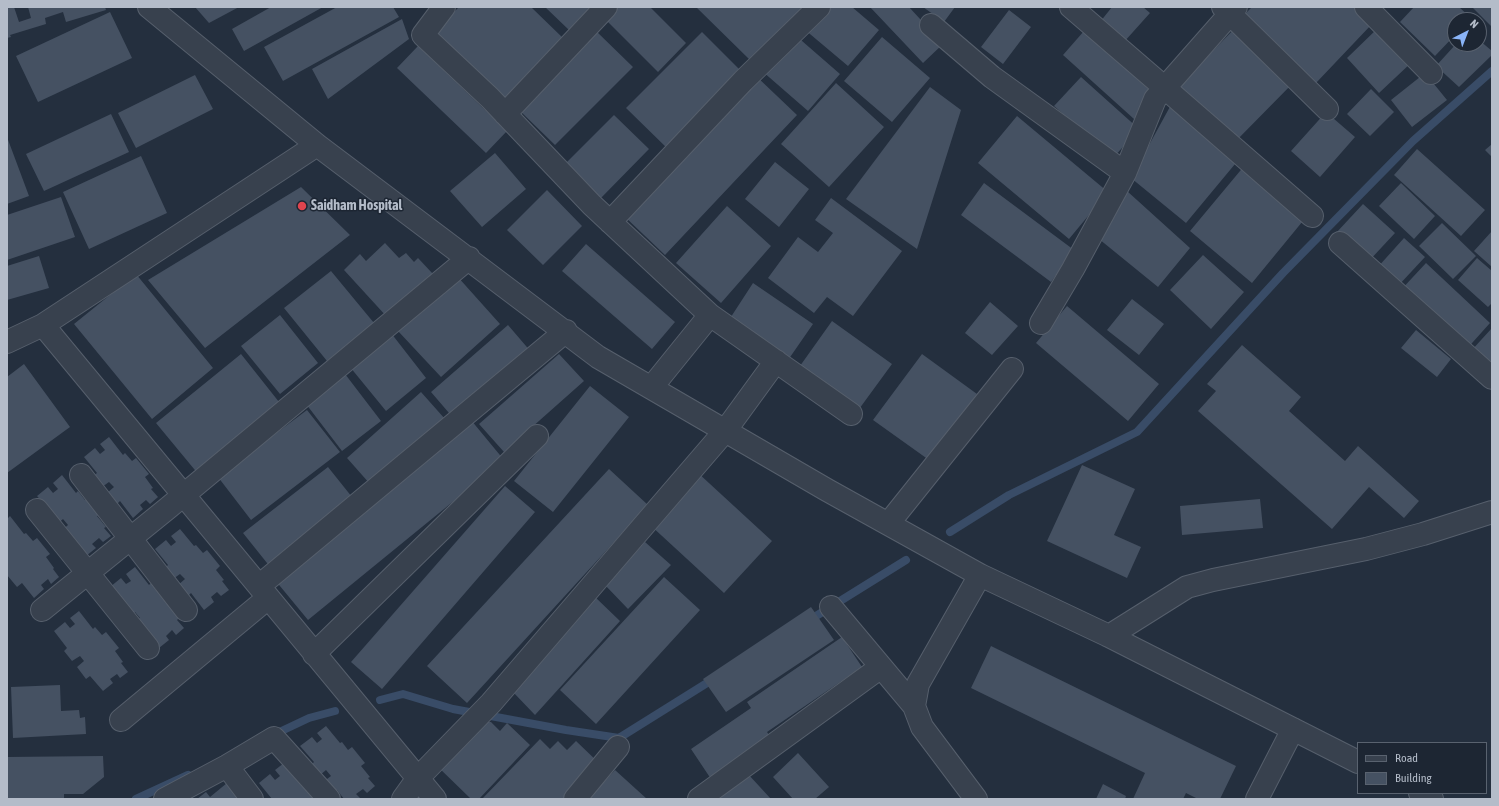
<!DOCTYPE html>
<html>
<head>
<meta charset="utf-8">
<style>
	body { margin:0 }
	#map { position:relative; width:1499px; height:806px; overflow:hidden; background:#242f3e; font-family:"Asap Condensed",sans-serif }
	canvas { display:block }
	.frame { position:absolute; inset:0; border:8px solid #b4bcc9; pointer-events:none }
	.legend { position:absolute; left:1357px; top:742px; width:130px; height:52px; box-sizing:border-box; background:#1d2633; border:1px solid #59626f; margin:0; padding:5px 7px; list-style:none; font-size:12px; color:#b4bcc9 }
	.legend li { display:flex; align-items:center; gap:8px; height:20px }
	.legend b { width:20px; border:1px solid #59626f }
	.north { position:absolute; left:1447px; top:12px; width:40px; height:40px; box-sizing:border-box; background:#1d2633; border:1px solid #59626f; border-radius:50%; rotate:42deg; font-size:11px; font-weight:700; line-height:16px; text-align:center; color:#b4bcc9 }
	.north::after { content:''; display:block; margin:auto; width:14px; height:18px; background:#8ab4f8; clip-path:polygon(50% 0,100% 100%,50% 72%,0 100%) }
</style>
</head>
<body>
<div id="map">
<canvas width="1499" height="806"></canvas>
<div class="frame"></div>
<ul class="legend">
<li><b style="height:5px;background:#38414e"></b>Road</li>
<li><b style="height:11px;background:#455162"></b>Building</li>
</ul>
<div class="north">N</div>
</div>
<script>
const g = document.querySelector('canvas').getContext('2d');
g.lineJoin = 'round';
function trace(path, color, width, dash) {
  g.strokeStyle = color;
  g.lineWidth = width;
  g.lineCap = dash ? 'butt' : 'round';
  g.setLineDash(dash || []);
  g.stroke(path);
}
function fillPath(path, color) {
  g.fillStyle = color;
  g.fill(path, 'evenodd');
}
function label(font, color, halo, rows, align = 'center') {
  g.font = font + ' "Asap Condensed",sans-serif';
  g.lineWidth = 3;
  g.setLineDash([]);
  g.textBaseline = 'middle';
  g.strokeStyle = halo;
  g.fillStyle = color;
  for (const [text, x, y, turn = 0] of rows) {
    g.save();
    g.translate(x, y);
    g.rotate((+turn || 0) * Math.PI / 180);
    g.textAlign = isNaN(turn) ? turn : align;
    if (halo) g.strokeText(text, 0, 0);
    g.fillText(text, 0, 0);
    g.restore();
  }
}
const stream = new Path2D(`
	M950 532 1009 495 1137 432 1283 273 1413 141 1492 71
	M808 621 906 560
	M380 700 403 694 453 709 566 730 619 738 715 678
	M273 735 309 718 335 711
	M136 799 188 775`);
const building = new Path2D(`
	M7 7H14L19 22 31 18 28 7H105L106 10 66 22 63 12 45 18 46 24 10 35 11 37 7 38Z
	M195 7H239L209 23Z
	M271 7H323L244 51 232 29Z
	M337 7H393L399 17 283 81 264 47Z
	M459 7H531L565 40 504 103 433 33Z
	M545 7H591L569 30Z
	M616 7H650L686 43 658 72 604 18Z
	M696 7H803L750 60Z
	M823 7H852L879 30 848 66 804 29Z
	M870 7H909L943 44 923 63Z
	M923 7H955L944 22Z
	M1112 7H1143L1150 13 1124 42 1100 22Z
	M1252 7H1354L1372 24 1316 83 1244 15Z
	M1414 7H1459L1471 18 1469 20H1455V35L1435 56 1400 22Z
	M1472 7H1492V27Z
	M1009 10 1031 27 1003 64 981 47Z
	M110 12 132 58 38 102 16 56Z
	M402 19 409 39 328 99 312 69Z
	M1238 25 1295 81 1233 144 1176 89Z
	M1379 27 1412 62 1379 93 1347 58Z
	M595 30 633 67 555 145 517 108Z
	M1084 31 1155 95 1134 119 1063 55Z
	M702 32 746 76 671 152 626 108Z
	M794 34 840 74 808 111 762 71Z
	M882 37 930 78 892 122 844 81Z
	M1479 40 1492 51V55L1459 87 1436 66 1456 44H1479Z
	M418 46 507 131 486 153 397 68Z
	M1425 73 1447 100 1412 127 1391 100Z
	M195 75 213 109 136 148 118 113Z
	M755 75 797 115 665 255 623 215Z
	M1081 77 1139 129 1113 158 1054 106Z
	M836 83 884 127 829 187 781 144Z
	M930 87 961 110 917 249 846 199Z
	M1371 89 1394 112 1370 136 1347 114Z
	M1172 103 1240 158 1186 223 1131 178Z
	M1326 112 1355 137 1320 177 1291 151Z
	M111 114 129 152 44 191 26 154Z
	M614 115 649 149 600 199 565 164Z
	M1017 116 1108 192 1069 239 978 163Z
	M7 137 29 196 7 204Z
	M1492 144V157L1485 150Z
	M1417 149 1485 210 1461 236 1394 175Z
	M495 153 526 189 482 227 450 191Z
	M141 156 167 213 89 249 63 192Z
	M775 162 809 189 779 227 745 199Z
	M1245 165 1307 216 1252 283 1190 231Z
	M984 183 1074 250 1051 282 961 215Z
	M1401 183 1435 216 1414 239 1379 206Z
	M301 187 350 235 205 348 148 280Z
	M547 190 582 226 543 265 507 230Z
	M1127 191 1190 248 1158 287 1099 239Z
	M61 197 75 237 7 260V215Z
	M831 198 902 251 853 316 827 297 814 313 768 278 798 237 818 252 833 233 815 220Z
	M1363 204 1395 233 1368 262 1336 233Z
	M727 206 771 246 721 303 676 263Z
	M1442 223 1476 256 1453 279 1419 246Z
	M1492 231V267L1474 251Z
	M1404 238 1425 257 1398 286 1377 268Z
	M385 243 399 258 406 253 414 262 418 258 433 274 387 317 344 270 360 254 366 261Z
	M586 244 675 322 652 349 562 271Z
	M1203 255 1244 292 1211 329 1170 290Z
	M39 256 49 288 7 300V266Z
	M1477 258 1492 271V303L1488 307 1458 280Z
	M1426 263 1490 323 1464 352 1399 292Z
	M331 271 374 323 327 361 284 308Z
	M136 274 213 368 152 419 74 324Z
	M457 276 500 324 441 377 398 331Z
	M753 283 813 324 786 363 727 323Z
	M1132 299 1164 324 1139 355 1107 330Z
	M990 302 1018 326 992 355 965 333Z
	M1067 306 1159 384 1128 421 1036 343Z
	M280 315 318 363 280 394 241 346Z
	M832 321 892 364 854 416 795 373Z
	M508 325 532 353 455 420 431 392Z
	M1492 328V370L1471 351Z
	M1416 330 1451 359 1437 377 1401 348Z
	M391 333 426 378 386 411 350 367Z
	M1242 345 1301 397 1289 411 1345 461 1358 446 1419 501 1404 518 1369 487 1332 529 1198 411 1216 391 1207 384Z
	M241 354 283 407 199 475 156 423Z
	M559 354 584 381 504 452 479 424Z
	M922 354 977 394 929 460 873 420Z
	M24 364 70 427 7 473V377Z
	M342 370 381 421 342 451 303 400Z
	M590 386 629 417 553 512 514 481Z
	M421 392 445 419 370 484 347 458Z
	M307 410 340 452 251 520 218 477Z
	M471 420 504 460 308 620 275 580Z
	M109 437 123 455 125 453 132 461 136 458 149 474 145 477 153 488 151 489 158 497 150 504 146 500 140 505 143 509 133 518 120 501 116 505 107 493 114 487 109 482 102 487 93 476 97 473 84 457 95 448 100 454 105 450 100 444Z
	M1082 465 1135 489 1114 535 1141 547 1127 578 1047 541Z
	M328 467 356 502 271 568 243 533Z
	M609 469 648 505 467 703 427 666Z
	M697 472 772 541 724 593 649 524Z
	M62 475 76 493 78 491 85 500 89 496 102 513 97 516 106 527 104 528 111 536 103 542 99 538 92 544 96 548 86 556 59 533 68 525 63 519 54 527 52 513 37 496 48 487 53 493 58 489 53 483Z
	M505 486 535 512 382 689 351 662Z
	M1260 499 1263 528 1182 535 1180 506Z
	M10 516 24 534 26 533 33 541 37 538 50 554 46 557 54 568 53 569 59 577 51 584 48 579 41 585 44 589 34 598 22 583 17 587 7 575V519Z
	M180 529 194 546 196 545 203 553 207 550 220 566 216 570 224 580 222 581 229 590 221 596 217 592 211 597 214 602 204 610 191 593 187 597 178 585 185 579 180 574 173 579 164 569 168 565 155 549 166 540 171 546 176 542 171 536Z
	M645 542 671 565 628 609 605 585Z
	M135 567 149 585 151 583 157 591 161 588 170 607 179 618 177 620 184 628 176 635 172 630 166 636 169 640 159 648 133 624 140 618 135 612 128 618 110 587 121 578 126 584 131 581 126 574Z
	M664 577 700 610 596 724 560 690Z
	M594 596 620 621 535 715 513 692Z
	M811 607 834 640 726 712 703 679Z
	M79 611 93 629 95 627 102 635 106 632 119 648 115 651 123 662 121 663 128 672 120 678 117 674 110 679 113 683 103 691 90 676 86 679 77 667 84 661 80 656 72 661 64 651 67 648 54 631 65 622 70 628 75 624 70 618Z
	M842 637 862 667 767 732 773 741 713 782 691 749 751 708 747 702Z
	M991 646 1236 766 1220 799H1198L1186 793 1183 799H1133L1145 773 971 688Z
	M60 685 61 711 79 710 80 718 85 717 86 734 13 738 11 687Z
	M478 721 491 722 500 731 507 723 530 745 479 799H471L436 765Z
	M326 726 340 743 342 742 348 750 352 747 365 763 361 766 370 777 368 778 375 786 367 793 363 789 356 794 360 798 359 799H344L337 790 333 794 323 782 331 776 326 770 319 776 310 766 314 762 300 746 312 737 317 743 322 739 317 733Z
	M540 739 550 749 558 741 567 750 576 741 600 764 566 799H482Z
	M798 753 829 787 815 799H793L773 777Z
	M103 756 104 777 83 794H64V798L7 799V757Z
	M284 763 323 799H272L259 783 270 774 275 780 280 776 275 770Z
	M615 770 647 799H588Z
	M748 774 771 799H719Z
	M227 783 240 799H197L206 792 210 797Z
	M1103 784 1126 796 1125 799H1096Z`);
const minor = new Path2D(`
	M149 7 317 145 598 357 827 490 980 575 1109 636 1358 762
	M444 7 423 35 490 98 592 205 710 315 651 388
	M1071 7 1165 88 1312 216
	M1223 7 1327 109
	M1366 7 1431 73
	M931 25 992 77 1125 173
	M505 114 606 7
	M610 222 743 81 819 7
	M1340 243 1492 378
	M710 315 851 414
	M1041 323 1073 269 1125 173 1155 99 1236 7
	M43 325 435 799
	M7 342 43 325 317 145
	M81 475 186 610
	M37 510 148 648
	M888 524 1012 369
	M259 586 566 331
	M831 607 914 706
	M42 610 168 508 469 258
	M1109 636 1187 587 1213 580 1366 549 1423 534 1492 512
	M314 654 537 436
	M121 720 268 598
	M227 766 252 799
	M1420 793 1432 799
	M165 799 227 766 274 738 329 799
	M403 799 418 778 491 703 725 431 776 361
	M575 799 618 747
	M699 799 881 667
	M976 799 922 727 914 706 918 684 980 575
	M1257 799 1293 729`);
const markers = [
	[302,206,5,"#e0444e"]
];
const poiNames = [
	["Saidham Hospital",311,206]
];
trace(stream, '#394c67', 8);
fillPath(building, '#455162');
trace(minor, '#565f6c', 24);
trace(minor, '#38414e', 22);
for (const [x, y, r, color] of markers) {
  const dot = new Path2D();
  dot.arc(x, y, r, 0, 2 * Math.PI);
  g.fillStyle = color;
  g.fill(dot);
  trace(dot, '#1d2633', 1.5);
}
label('bold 14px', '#b4bcc9', '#1d2633', poiNames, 'left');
</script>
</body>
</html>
